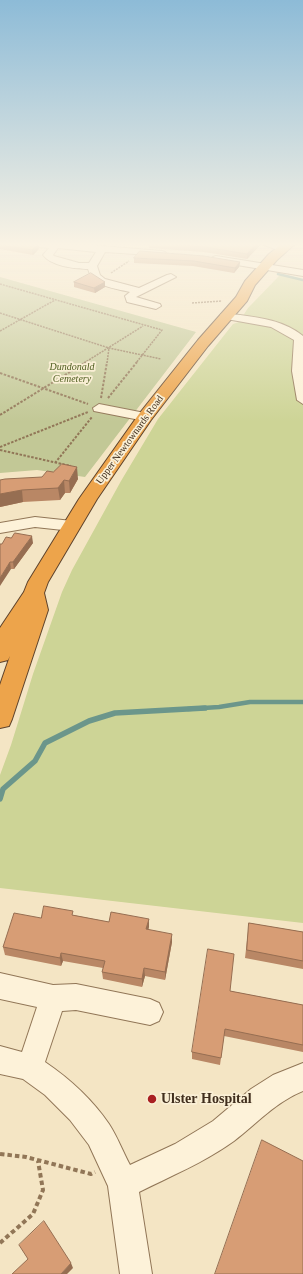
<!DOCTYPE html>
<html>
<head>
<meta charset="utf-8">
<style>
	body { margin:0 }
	canvas { display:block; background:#f4e5c4 }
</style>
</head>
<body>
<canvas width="303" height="1274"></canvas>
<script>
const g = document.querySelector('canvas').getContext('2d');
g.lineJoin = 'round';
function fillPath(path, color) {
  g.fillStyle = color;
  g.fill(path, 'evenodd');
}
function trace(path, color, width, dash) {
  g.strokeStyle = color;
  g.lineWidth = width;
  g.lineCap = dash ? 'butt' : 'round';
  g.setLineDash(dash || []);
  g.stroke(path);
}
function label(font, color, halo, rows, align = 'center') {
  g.font = font + ' "Times New Roman",serif';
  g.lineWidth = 3.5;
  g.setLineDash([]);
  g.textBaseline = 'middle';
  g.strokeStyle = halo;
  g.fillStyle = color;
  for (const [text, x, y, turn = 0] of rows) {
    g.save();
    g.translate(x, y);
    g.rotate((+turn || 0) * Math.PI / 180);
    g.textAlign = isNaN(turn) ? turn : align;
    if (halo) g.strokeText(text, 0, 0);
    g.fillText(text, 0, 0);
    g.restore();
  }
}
const green = new Path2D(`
	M280 275 303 280V923L0 888V775L11 745 33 674 62 592 72 570 121 481 158 419 233 324 239 322 248 308Z`);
const cemetery = new Path2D(`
	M0 277 196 332 85 477 37 470 0 473Z`);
const streamFar2 = new Path2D(`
	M278 274 303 280`);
const streamFar1 = new Path2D(`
	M188 709 219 707 250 702H303`);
const stream = new Path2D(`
	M0 799 3 789 35 761 45 743 89 721 115 713 205 708`);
const pathFar2 = new Path2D(`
	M111 273 129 261
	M0 284 162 330 136 363
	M192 303 222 301
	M0 313 109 348 161 359
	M0 331 55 300
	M84 363 143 326
	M107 363 109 348`);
const pathFar1 = new Path2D(`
	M0 373 88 404
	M101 398 107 362
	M108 398 137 362
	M0 415 86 362
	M0 447 88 412
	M0 450 71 466
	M55 463 92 417`);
const path = new Path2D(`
	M0 1154 26 1157 91 1174 95 1172
	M0 1243 33 1214 43 1190 38 1161`);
const minor = new Path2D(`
	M22 243H65L162 251 165 252 167 254 165 256 105 252 97 266 100 275 105 279 139 288 167 275 171 274 176 277 136 297 160 304 161 306 156 309 127 302 125 296 130 292C114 288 93 287 88 269 75 269 51 266 43 255L49 248 26 246ZM58 248 96 252 89 263H79L54 256 53 255Z
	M260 243H274L287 249 282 252Z
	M216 256 303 270V276L213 261 211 259 213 257Z
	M225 313C252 317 281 318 303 336V404L297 400 292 371 294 340 271 327 221 318 220 316 221 314Z
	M99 404 145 413 150 414 152 417 150 420 145 421 94 411 93 408Z
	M35 517 72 521 78 523 80 526 78 529 72 531 35 527 0 533V523Z
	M0 973 53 985 76 984 150 999 159 1003 163 1012 159 1021 150 1025 76 1010 62 1011 45 1062C70 1079 92 1099 109 1124 117 1136 123 1152 130 1165L175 1144 213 1121 251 1089 273 1075 303 1063V1091C276 1102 257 1123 234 1141 205 1162 171 1176 139 1192L152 1274H120L108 1186 89 1145 70 1120 45 1095 23 1079 0 1074V1046L22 1052 37 1007 0 999Z`);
const highway = new Path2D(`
	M283 243H296L277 260 255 285 247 301 208 346 151 420 97 499 48 582 44 593 48 610 12 719 9 726 0 728V685L10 656 8 660 0 662V628L24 592 28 582 79 499 139 414 198 340 236 297 245 281 269 254Z`);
const wall = new Path2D(`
	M0 243 39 244V249L33 255 0 249Z
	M149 243H204L214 244 216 243H260V245L247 259 204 252 149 248Z
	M134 258 240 262 239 267 234 273 193 266 134 263Z
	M74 282H105V287L95 293 74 287Z
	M78 479 70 493H65L60 500 23 502 0 507V480Z
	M33 543 14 569H11L0 544Z
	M73 915 109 922 149 919 148 929 172 942 165 980 145 976 142 987 103 979 102 972 103 968 63 961 61 966 5 955 3 947 41 918Z
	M249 923 303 932V969L245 958Z
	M230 991 303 1005V1052L224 1036 220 1065 192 1059V1052Z`);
const shadedWall = new Path2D(`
	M257 243H260V245L247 259V254Z
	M39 244V249L33 255 32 250Z
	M240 262 239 267 234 273 235 268Z
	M105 282V287L95 293 94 288Z
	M77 467 78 479 70 493 69 481Z
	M64 480 65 493 60 500 58 488Z
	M22 490 23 502 0 507V494Z
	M32 536 33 543 14 569 13 562Z
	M10 562 11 569 0 586V578Z
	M149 919V927L147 937 146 929Z
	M172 934V942L165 980V972Z
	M61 953 63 961 61 966 60 958Z
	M144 968 145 976 142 987V979Z
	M71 1263 73 1268 67 1274H61Z`);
const building = new Path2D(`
	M0 243H34L39 244 32 250 0 245Z
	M158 243H204L214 244 216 243H257L247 254 204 247Z
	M140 251 204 256 240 262 235 268 194 261 134 258Z
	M91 273 105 282 94 288 74 282Z
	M62 464 77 467 69 481 64 480 58 488 22 490 0 494V480L5 479 42 477 47 471 53 472Z
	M15 533 32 536 13 562H10L0 578V544H2L6 537 11 538Z
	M44 906 73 911 72 915 109 922 111 912 149 919 146 929 172 934 165 972 144 968 142 979 102 972 105 961 61 953 60 958 3 947 14 913 41 918Z
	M249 923 303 932V961L247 950Z
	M208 949 234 954 230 991 303 1005V1045L225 1029 221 1058 192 1052Z
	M262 1140 303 1161V1274H215Z
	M44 1221 71 1263 61 1274H12L28 1259 19 1245Z`);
const markers = [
	[152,1099,5,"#a91f21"]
];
const farParknames = [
	["Dundonald",72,367],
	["Cemetery",72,379]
];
const farStreetnames = [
	["Upper Newtownards Road",130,440,-54]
];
const nearPoinames = [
	["Ulster Hospital",161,1099]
];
fillPath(green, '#cdd496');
fillPath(cemetery, '#c2c896');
trace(streamFar2, '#6b968b', 2.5);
trace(streamFar1, '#6b968b', 4.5);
trace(stream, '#6b968b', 5.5);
trace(minor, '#917657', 2);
trace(highway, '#5f432c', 2);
trace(pathFar2, '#917657', 1.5, [2, 1]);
trace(pathFar1, '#917657', 2, [2.5, 1.5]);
trace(path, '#917657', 4, [4.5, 3]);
fillPath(minor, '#fdf2d9');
fillPath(highway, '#eda44b');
fillPath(wall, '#b98765');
fillPath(shadedWall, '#966e52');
fillPath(building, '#d79d75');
trace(building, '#966e52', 1);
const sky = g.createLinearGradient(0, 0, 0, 422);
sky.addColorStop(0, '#8dbbd7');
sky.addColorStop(0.58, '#faf3e4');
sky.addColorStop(1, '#faf3e400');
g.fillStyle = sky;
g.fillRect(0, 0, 303, 422);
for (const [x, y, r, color] of markers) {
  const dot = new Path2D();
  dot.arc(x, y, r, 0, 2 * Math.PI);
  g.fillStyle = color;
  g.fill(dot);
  trace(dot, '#faefd5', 1.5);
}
label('italic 10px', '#505f21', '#faefd5', farParknames);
label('10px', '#402e1d', '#faefd5', farStreetnames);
label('bold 14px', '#402e1d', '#faefd5', nearPoinames, 'left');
</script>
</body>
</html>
